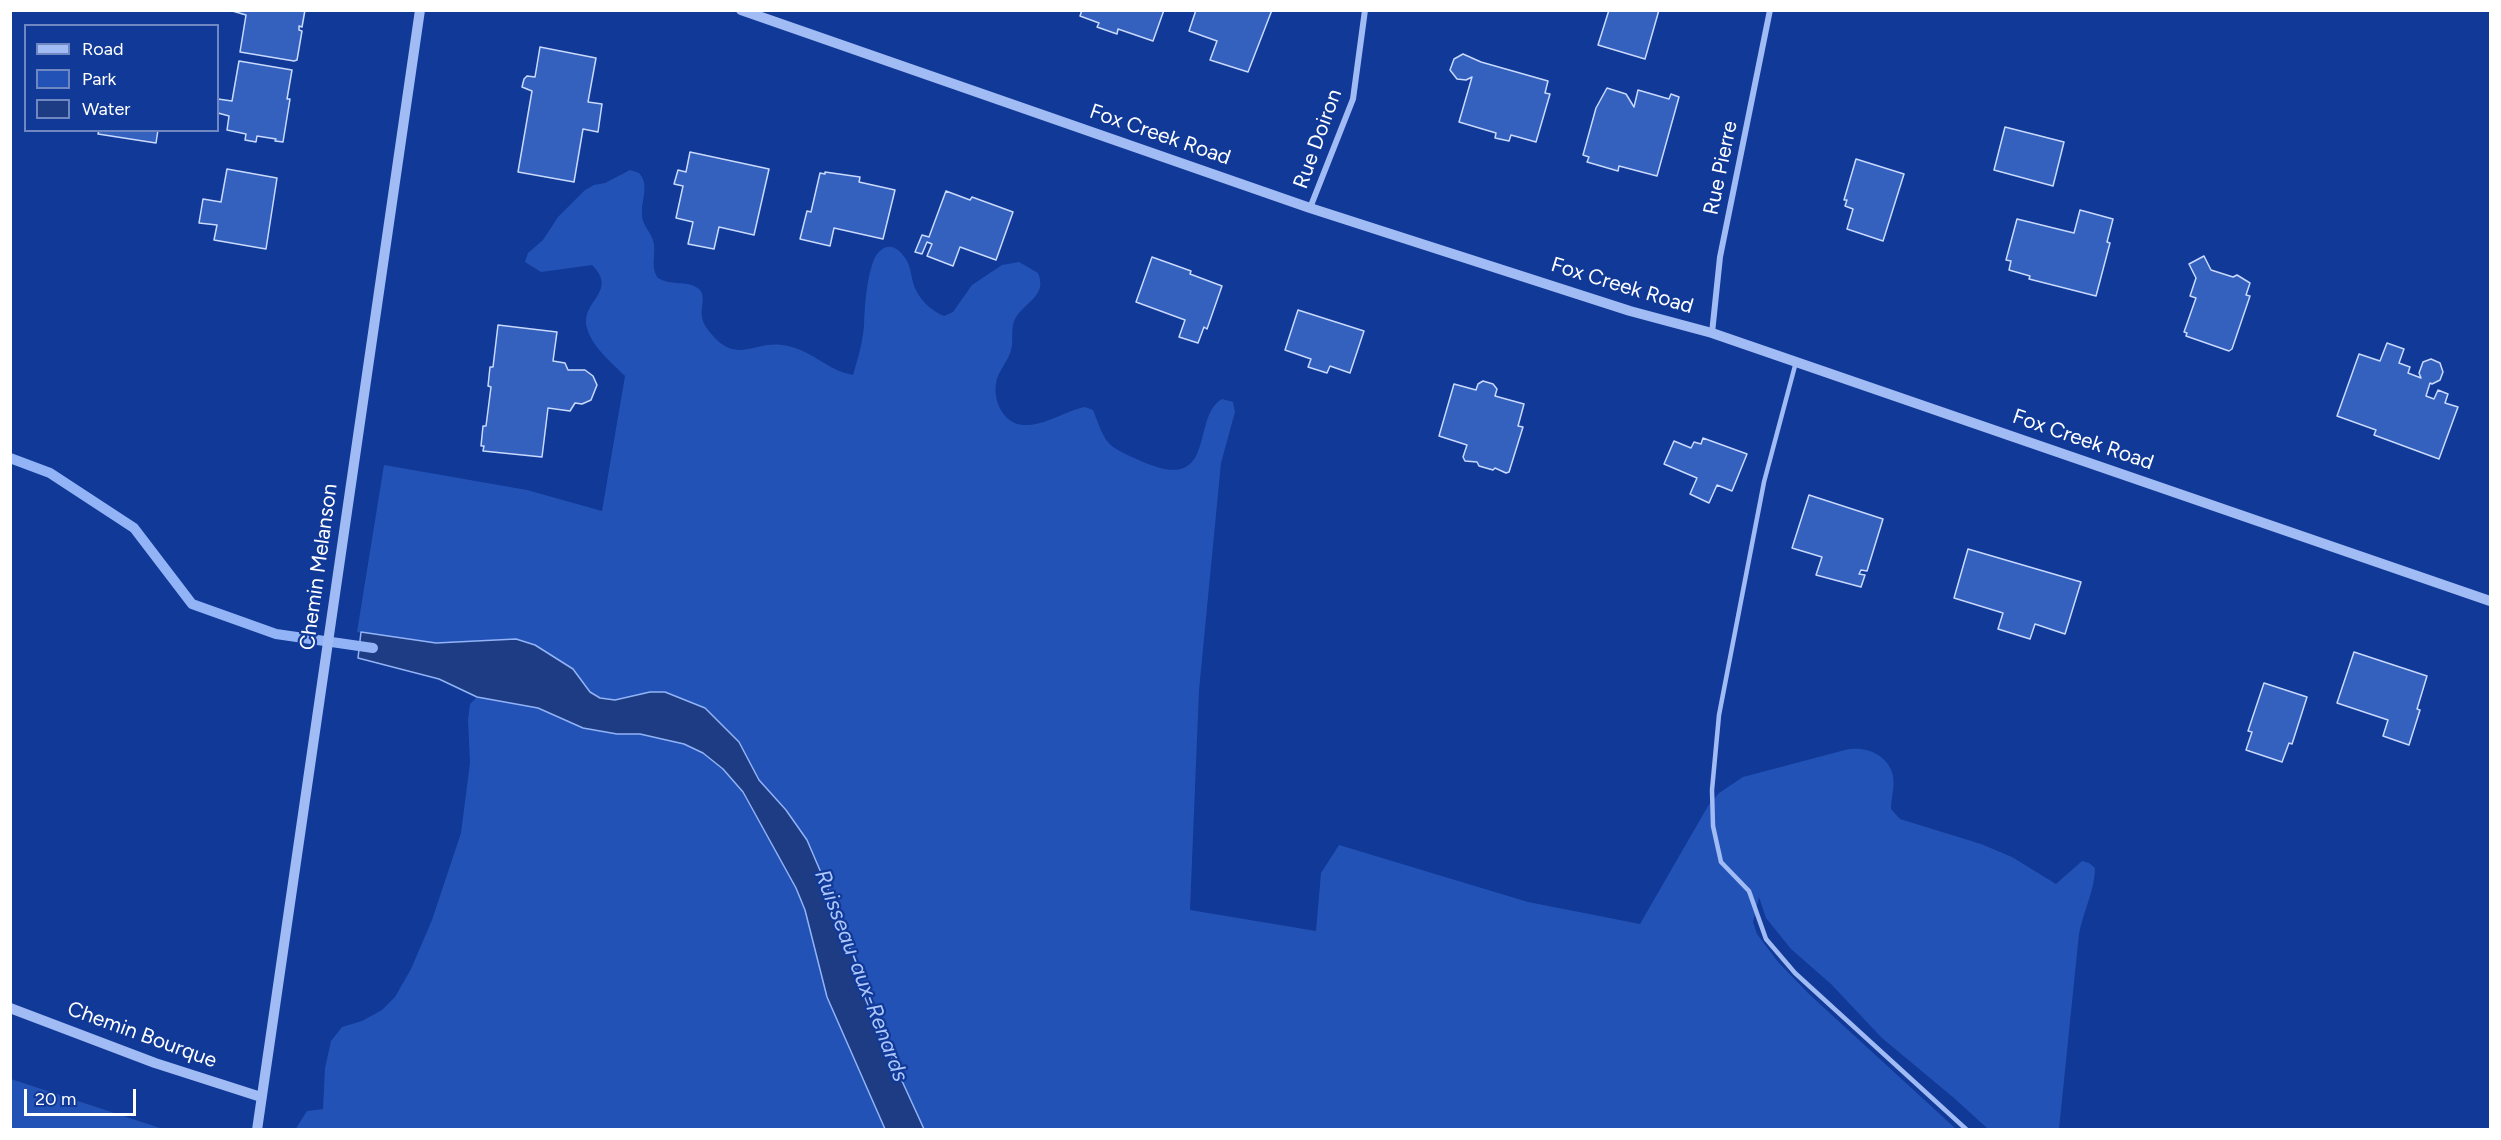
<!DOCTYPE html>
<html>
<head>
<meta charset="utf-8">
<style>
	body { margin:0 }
	#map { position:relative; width:2501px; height:1140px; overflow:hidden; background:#113997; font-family:Figtree,sans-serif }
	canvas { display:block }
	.frame { position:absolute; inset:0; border:12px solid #fff; pointer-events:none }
	.legend { position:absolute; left:24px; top:24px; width:195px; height:108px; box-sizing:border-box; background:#113997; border:2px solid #7088c1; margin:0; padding:8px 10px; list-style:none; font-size:18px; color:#fff }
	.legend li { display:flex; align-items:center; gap:12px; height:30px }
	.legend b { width:30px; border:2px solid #7088c1 }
	.scale { position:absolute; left:24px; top:1089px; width:112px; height:27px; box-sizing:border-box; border:3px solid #fff; border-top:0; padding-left:8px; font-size:18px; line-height:21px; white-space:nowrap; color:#fff; -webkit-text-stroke:4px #113997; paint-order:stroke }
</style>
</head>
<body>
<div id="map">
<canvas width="2501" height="1140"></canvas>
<div class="frame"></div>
<ul class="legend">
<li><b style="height:8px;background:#a1bbf4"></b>Road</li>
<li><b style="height:16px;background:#2352b7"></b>Park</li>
<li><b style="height:16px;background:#1e3c83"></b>Water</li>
</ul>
<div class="scale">20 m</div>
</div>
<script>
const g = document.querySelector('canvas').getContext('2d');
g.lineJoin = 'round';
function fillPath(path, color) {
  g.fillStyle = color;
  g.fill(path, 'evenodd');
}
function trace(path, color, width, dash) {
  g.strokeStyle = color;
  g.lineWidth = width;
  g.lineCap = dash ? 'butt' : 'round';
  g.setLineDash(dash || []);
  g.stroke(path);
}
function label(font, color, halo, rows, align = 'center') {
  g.font = font + ' Figtree,sans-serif';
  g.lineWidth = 4.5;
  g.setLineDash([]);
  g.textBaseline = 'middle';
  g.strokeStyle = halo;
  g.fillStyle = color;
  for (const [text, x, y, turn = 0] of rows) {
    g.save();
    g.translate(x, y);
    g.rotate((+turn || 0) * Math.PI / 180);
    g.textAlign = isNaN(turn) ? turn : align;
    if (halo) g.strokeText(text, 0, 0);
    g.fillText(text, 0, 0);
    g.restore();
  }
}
const green = new Path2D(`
	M630 170 639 173C650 185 641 200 642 214 642 225 650 231 653 240 657 253 650 264 657 277 669 287 689 279 700 290 706 297 700 309 702 317 703 325 709 331 714 337 738 363 755 341 782 345 810 348 826 370 853 375 858 358 863 342 864 325 865 304 866 285 872 265 879 243 895 240 907 261 912 270 911 282 917 292 923 303 932 311 944 316L953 312 972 285 1002 265 1019 262 1038 273C1048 296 1024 302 1015 319 1010 329 1014 340 1011 350 1008 362 997 372 996 384 993 401 1004 424 1023 425 1046 426 1064 411 1085 407L1093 410C1107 446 1105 445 1141 461 1219 496 1190 417 1222 399L1233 402 1235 412 1221 463 1199 690 1190 910 1316 931 1321 873 1339 845 1528 902 1640 924 1708 806 1719 793 1743 777 1845 750C1865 745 1889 755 1893 776 1895 787 1891 798 1891 809L1900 819 1981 844 2012 857 2056 884 2082 861 2089 863 2095 868C2095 890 2083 912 2079 934L2059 1129H1988L1954 1098 1882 1038 1831 984 1791 949 1766 918 1759 897 1753 922 1757 934 1778 962 1810 995 1956 1129H924L875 1022 832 900 807 840 787 810 759 780 739 742 705 708 665 692 615 700 600 698 590 692 573 669 516 639 436 643 357 632 384 465 527 490 602 511 625 376C612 363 592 347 587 328 580 301 619 292 592 265L541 272 525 262 528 253 543 240 558 217 585 190 594 185 605 183Z
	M477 697 538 708 583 728 617 734H640L684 744 703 753 723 769 742 792 796 888 805 910 827 997 885 1129 295 1130 307 1111 323 1109 325 1068 331 1041 342 1027 362 1021 382 1010 395 997 411 969 432 920 461 833 470 763 468 720 470 704Z
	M11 1079 163 1129H11Z`);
const water = new Path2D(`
	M361 632 436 643 516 639 535 645 573 669 590 692 600 698 615 700 650 692H665L705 708 739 742 759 780 786 810 807 840 843 924 861 988 875 1022 924 1129H885L827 997 805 910 796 888 743 792 723 769 703 753 684 744 640 734H617L583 728 538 708 477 697 439 679 358 658Z`);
const stream = new Path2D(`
	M10 458 50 473 134 528 192 604 276 634 373 648`);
const building = new Path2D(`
	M229 10H305L302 27 299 26V30L302 31 297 60 294 61 240 52 246 15Z
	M1082 10H1164L1153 41 1118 29 1117 34 1097 27 1099 23 1080 16Z
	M1196 10H1272L1248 72 1210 60 1217 41 1189 31Z
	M1609 10H1659L1645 59 1598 45Z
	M540 47 596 58 588 102 602 104 598 132 583 129 574 182 518 172 532 91 522 87 524 79 527 76 535 77Z
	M1463 54 1481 62 1548 81 1545 93 1550 94 1536 142 1511 135 1509 141 1495 138 1496 133 1459 122 1472 77 1466 80 1457 79 1450 70 1454 59Z
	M239 61 292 70 287 99H290L283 142 275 141 276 139 257 136 256 142 245 140 246 134 227 130 229 116 218 113V99L232 101Z
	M1607 88 1626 94 1634 107 1638 90 1669 99 1671 94 1679 97 1657 176 1619 166 1618 171 1587 162 1589 157 1583 155 1596 108Z
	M2005 127 2064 142 2053 186 1994 170Z
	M99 130H158L156 143 98 134Z
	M690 152 769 169 754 235 719 227 714 249 688 244 693 222 676 218 683 186 674 184 678 170 686 172Z
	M1856 159 1904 174 1883 241 1847 229 1853 209 1845 206 1847 200H1844Z
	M227 169 277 178 266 249 214 240 217 225 199 223 203 199 221 202Z
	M825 172 860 177 859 182 895 190 883 239 834 228 830 246 800 239 807 211 811 212 820 173 825 174Z
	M946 191 970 200 972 197 1013 212 996 260 960 247 953 266 927 256 932 244 927 242 922 254 915 252 922 235 929 237Z
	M2080 210 2113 219 2107 242 2110 243 2096 296 2029 279 2030 276 2009 270 2011 261 2006 260 2017 219 2074 233Z
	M2204 256 2211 270 2233 277 2237 275 2250 283 2246 295 2250 296 2232 349 2229 351 2186 336 2187 333 2184 332 2196 298 2190 296 2196 278 2189 264Z
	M1152 257 1191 271 1190 274 1222 286 1207 329 1204 327 1198 343 1179 337 1185 320 1136 302Z
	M1298 310 1364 331 1350 373 1330 366 1327 373 1308 367 1311 359 1285 350Z
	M498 325 557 332 553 361 565 363 568 370H585L593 376 597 385 591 400 582 404 575 403 570 411 548 408 542 457 483 451 484 446H481L483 426H486L491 387 488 386 490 367H493Z
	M2387 343 2404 349 2399 363 2410 367 2408 373 2421 378 2419 373 2423 362 2431 359 2440 363 2443 372 2440 380 2432 384 2430 383 2426 396 2434 399 2438 390 2448 394 2445 403 2458 407 2439 459 2374 435 2376 430 2337 416 2359 354 2380 361Z
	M1483 381 1493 384 1497 389 1495 396 1524 404 1518 426 1523 427 1509 472 1506 473 1495 468 1493 470 1479 466 1477 462 1465 461 1463 457 1467 445 1439 436 1454 384 1476 390 1478 384Z
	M1703 438 1747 454 1732 491 1717 485 1709 503 1690 494 1697 478 1664 464 1674 441 1691 448 1694 442 1701 444Z
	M1809 495 1883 519 1867 571 1861 570 1859 574 1865 575 1861 587 1816 575 1822 557 1792 548Z
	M1968 549 2081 582 2065 634 2035 624 2030 639 1998 629 2003 613 1954 598Z
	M2354 652 2427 676 2417 709 2420 710 2409 745 2383 736 2388 720 2337 703Z
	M2264 683 2307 697 2292 744 2289 743 2282 762 2246 750 2252 732 2248 731Z`);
const service = new Path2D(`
	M1796 362 1764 482 1719 715 1712 790 1713 826 1721 862 1749 891 1766 939 1795 973 1967 1130`);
const minor = new Path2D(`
	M1310 208 1353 99 1365 10
	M1712 333 1720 257 1770 10`);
const tertiary = new Path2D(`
	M741 10 1310 208 1630 311 1712 333 2490 601
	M10 1008 155 1063 261 1097
	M257 1130 420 10`);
const streetNames = [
	["Fox Creek Road",1160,135,19],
	["Rue Doiron",1318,139,-70],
	["Rue Pierre",1721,168,-78],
	["Fox Creek Road",1622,286,17],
	["Fox Creek Road",2083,440,19],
	["Chemin Melanson",319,567,-82],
	["Chemin Bourque",142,1035,20]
];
const waterNames = [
	["Ruisseau-aux-Renards",861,976,69]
];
fillPath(green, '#2352b7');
fillPath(water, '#1e3c83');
trace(water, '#92b4f7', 1.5);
trace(stream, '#92b4f7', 10);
fillPath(building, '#3460be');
trace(building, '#c9dafe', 1.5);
trace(service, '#a1bbf4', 4.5);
trace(minor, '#a1bbf4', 6);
trace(tertiary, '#a1bbf4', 10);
label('21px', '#fff', '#113997', streetNames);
label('italic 22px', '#adc6fb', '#113997', waterNames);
</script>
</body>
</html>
